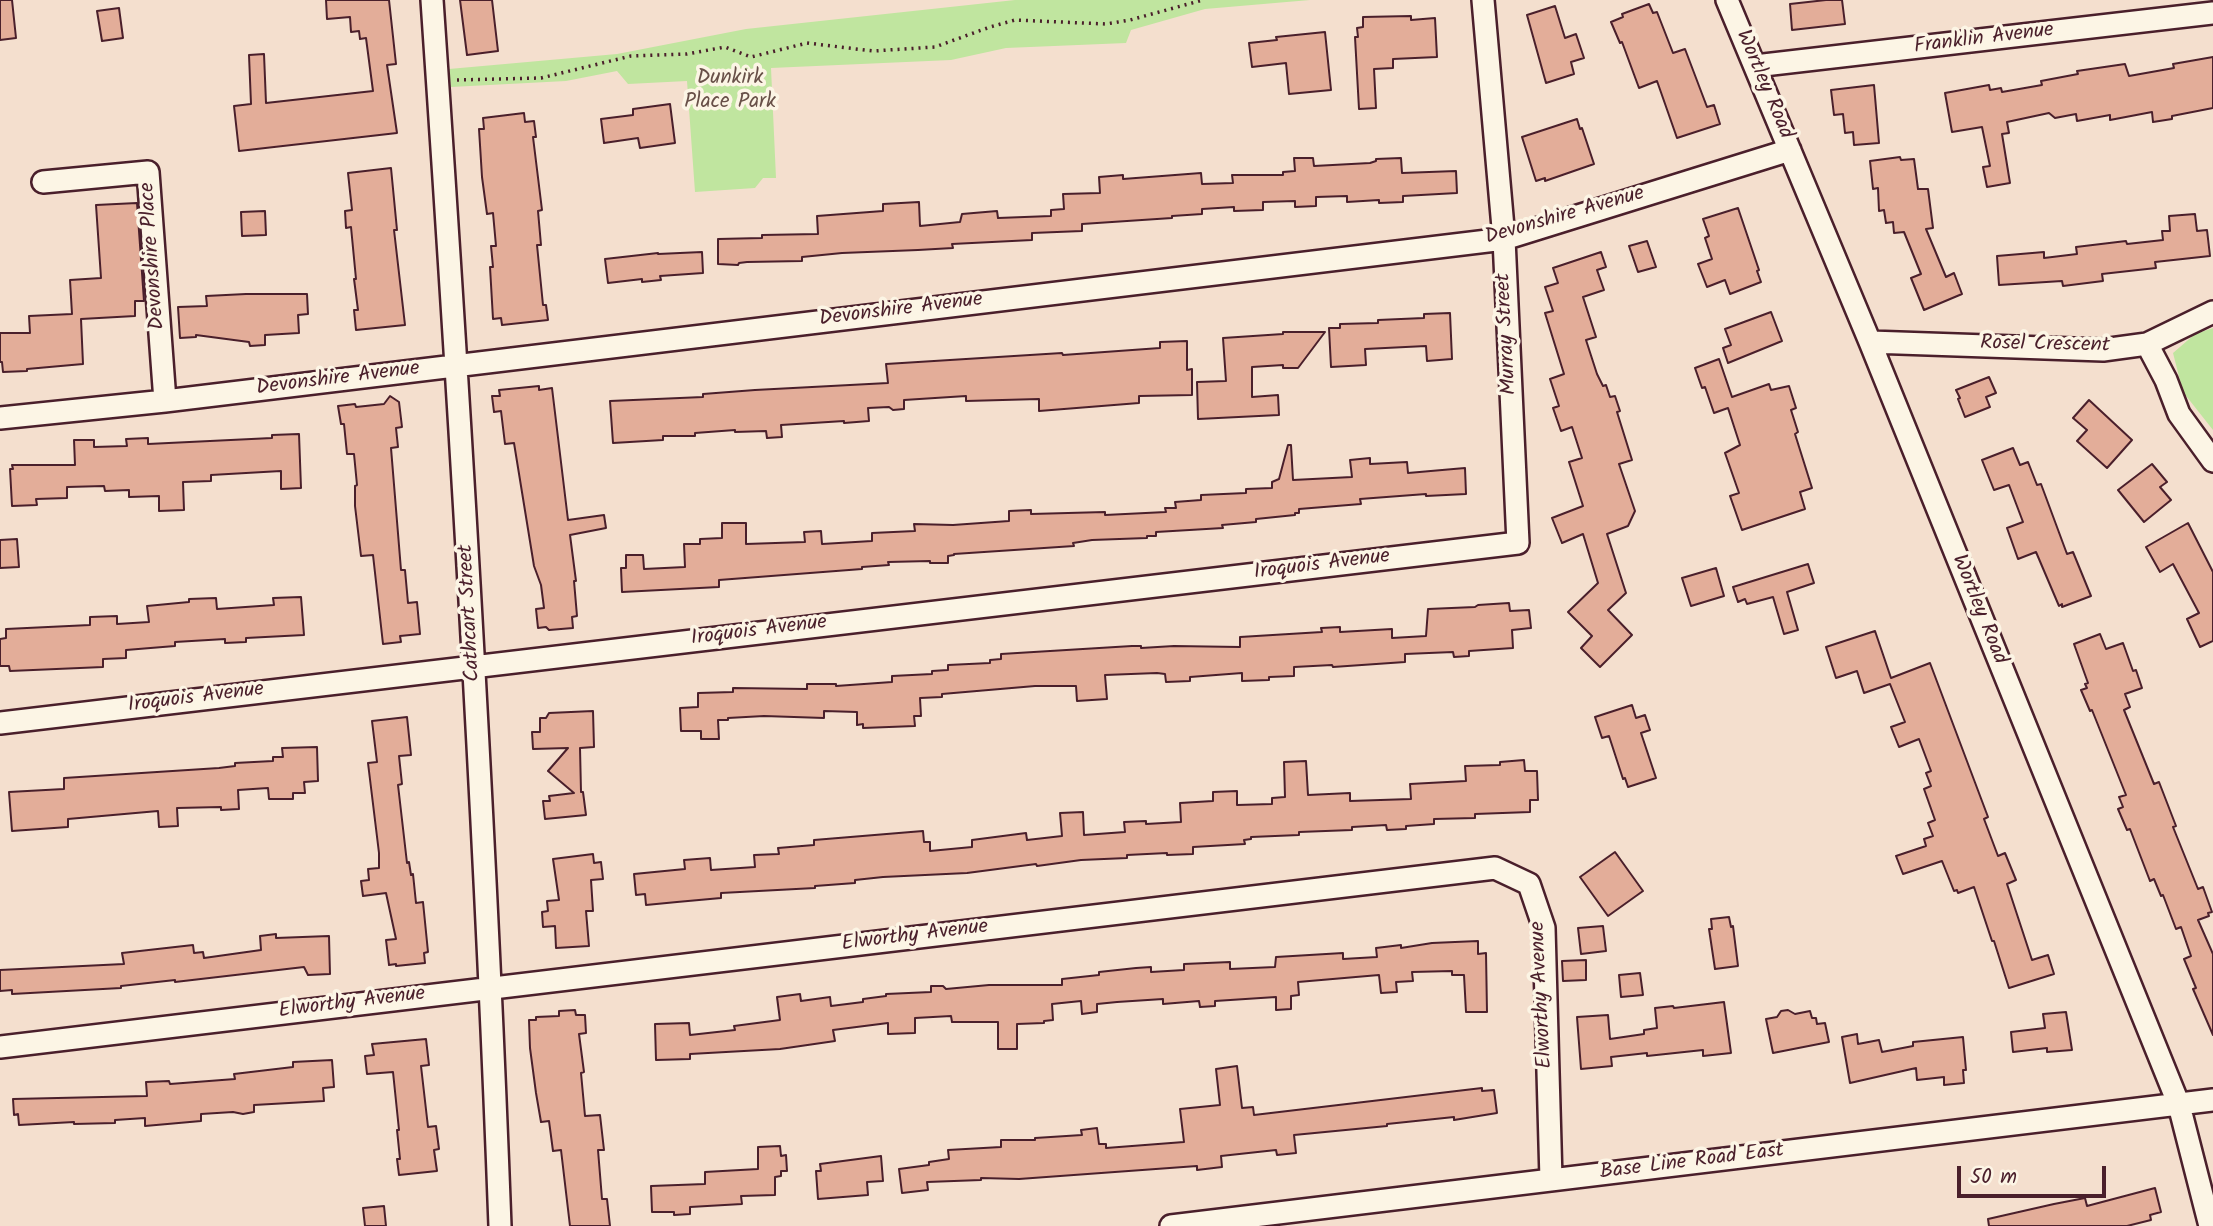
<!DOCTYPE html>
<html>
<head>
<meta charset="utf-8">
<style>
	body { margin:0 }
	#map { position:relative; width:2213px; height:1226px; overflow:hidden; background:#f4dfce; font-family:Kalam,sans-serif }
	canvas { display:block }
	.scale { position:absolute; left:1957px; top:1166px; width:149px; height:32px; box-sizing:border-box; border:4px solid #4a1f2b; border-top:0; padding-left:9px; font-size:21px; line-height:24px; white-space:nowrap; color:#4a1f2b; -webkit-text-stroke:5px #fcf5e5; paint-order:stroke }
</style>
</head>
<body>
<div id="map">
<canvas width="2213" height="1226"></canvas>
<div class="scale">50 m</div>
</div>
<script>
const g = document.querySelector('canvas').getContext('2d');
g.lineJoin = 'round';
function fillPath(path, color) {
  g.fillStyle = color;
  g.fill(path, 'evenodd');
}
function trace(path, color, width, dash) {
  g.strokeStyle = color;
  g.lineWidth = width;
  g.lineCap = dash ? 'butt' : 'round';
  g.setLineDash(dash || []);
  g.stroke(path);
}
function label(font, color, halo, rows, align = 'center') {
  g.font = font + ' Kalam,sans-serif';
  g.lineWidth = 7;
  g.setLineDash([]);
  g.textBaseline = 'middle';
  g.strokeStyle = halo;
  g.fillStyle = color;
  for (const [text, x, y, turn = 0] of rows) {
    g.save();
    g.translate(x, y);
    g.rotate((+turn || 0) * Math.PI / 180);
    g.textAlign = isNaN(turn) ? turn : align;
    if (halo) g.strokeText(text, 0, 0);
    g.fillText(text, 0, 0);
    g.restore();
  }
}
const green = new Path2D(`
	M1015 0H1310L1205 9 1131 30 1126 43 1006 48 951 60 771 68 776 178H763L755 188 695 192 687 81 628 84 617 71 566 81 451 87 449 69 617 54 746 29Z
	M2213 328V430L2183 392 2173 353 2195 334Z`);
const building = new Path2D(`
	M0 0H12L16 38 0 40Z
	M326 0H389L396 64 387 65 397 133 239 151 234 106 251 104 249 55 264 54 266 103 373 91 366 38 360 39 359 31 351 32 350 17 327 19Z
	M460 0H492L498 51 467 55Z
	M1826 0H1842L1845 24 1792 30 1790 4Z
	M1649 4 1653 13 1657 12 1673 53 1685 49 1707 107 1714 105 1720 124 1677 138 1657 81 1639 88 1622 42 1620 43 1611 22 1623 17 1622 14Z
	M1555 6 1565 38 1576 34 1584 58 1571 62 1574 74 1546 83 1527 15Z
	M119 8 123 38 102 41 97 11Z
	M1411 16V20L1435 18 1437 57 1393 59V68L1374 69 1376 108 1359 109 1355 37H1358L1357 28 1363 27V17Z
	M1325 32 1331 90 1289 94 1286 63 1252 67 1249 43 1277 40 1276 37Z
	M2213 57V108L2172 116V119L2153 122 2152 112 2110 120V115L2077 121 2076 114 2055 118 2049 113 2007 122 2009 133 2002 134 2010 183 1987 187 1983 167 1990 166 1982 127 1952 132 1945 93 1989 85 1990 90 2001 88 2002 92 2042 85 2041 81 2078 74 2077 71 2125 64 2129 76 2174 68 2173 64Z
	M1874 85 1879 143 1854 145 1853 132 1845 133 1843 114 1834 115 1831 90Z
	M670 104 675 143 640 148 638 138 604 143 601 119 633 115V109Z
	M524 113 525 122 534 121 536 137H533L542 210 538 211 541 245H537L543 305H546L548 320 502 325 501 318 493 319 490 267H493L491 246H496L493 213 487 214 482 177 479 129H484L483 118Z
	M1577 119 1580 129 1582 128 1594 164 1545 181V178L1536 181 1522 137Z
	M1900 157 1901 160 1914 159 1918 189H1928L1933 228 1926 229 1946 277 1954 273 1962 294 1924 310 1911 278 1921 274 1904 232 1894 233 1893 222 1886 223 1884 210 1879 211 1878 188 1873 189 1870 161Z
	M1294 158H1313L1314 166 1370 163 1376 161V159L1401 158 1402 173 1456 171 1457 193 1403 196V202L1379 203V200L1347 202V196L1316 197V206L1295 207V201L1263 202V210L1234 211V207L1202 209V214L1172 216V218L1082 224V231L1032 233V240L952 244 953 248 918 250 842 253 802 257V261L747 262 739 263 738 265 718 264V239L762 238V235L818 234 817 216 883 211V204L919 202 920 226 960 222 962 214 997 211 998 218 1051 216V210L1064 209 1063 194 1100 193 1099 177 1123 175V179L1201 173 1202 184 1233 183 1232 175H1283V172L1295 171Z
	M391 168 397 230H394L405 325 356 330 354 310H358L354 279H356L351 227 346 228 345 211 352 210 348 173Z
	M137 203 144 301H135V316L81 319 83 364 27 369V371L3 372 2 362H0V333H30L29 316 72 314 70 280 101 278 96 205Z
	M1738 208 1759 270 1757 271 1761 282 1730 294 1725 280 1707 287 1698 264 1712 259 1705 238 1709 236 1703 219Z
	M265 211 266 235 242 236 241 212Z
	M2195 214 2197 231 2207 230 2210 256 2155 262 2156 268 2102 274 2103 281 2063 286 2062 281 1999 285 1997 256 2044 252V258L2077 254 2076 247 2126 241 2127 244 2163 240 2162 231H2170L2169 216Z
	M1647 241 1656 267 1638 272 1629 246Z
	M702 252 703 273 660 276 661 280 642 282V279L608 283 605 259 658 253V254Z
	M1601 252 1606 267 1597 270 1604 290 1583 297 1596 337 1586 340 1597 374 1603 386 1606 385 1610 397 1615 396 1620 411 1617 412 1632 460 1619 464 1635 511 1628 526 1607 534 1626 593 1608 610 1632 635 1600 667 1581 648 1592 636 1568 612 1598 583 1583 534 1562 543 1552 518 1583 506 1569 462 1582 458 1572 427 1561 431 1553 408 1559 406 1550 379 1564 374 1545 313 1553 311 1545 287 1558 283 1553 268Z
	M246 294H307L308 314 298 315 299 333 265 335V345L250 346 249 342 196 335V337L180 338 178 307 207 306 206 296Z
	M1771 312 1782 341 1728 363 1723 348 1731 345 1725 329Z
	M1450 313 1452 359 1427 361 1426 346 1365 349 1366 365 1331 367 1329 328H1340V324L1378 323V320L1424 318V314Z
	M1283 332H1325L1298 368H1283V365L1252 367V397L1278 395 1279 415 1198 419 1197 382 1226 381 1223 338 1283 334Z
	M1187 341V370L1192 369V395L1139 396V403L1039 411V399L966 401V396L904 400V409L893 410 889 407 868 408 869 421 844 423V421L781 425 782 437 767 438 766 431 735 432V430L695 433V436H663V440L613 443 610 401 703 397V394L755 390 888 383 886 364 1062 353 1063 355 1160 348V342Z
	M1719 359 1732 397 1769 384 1771 390 1789 386 1796 408 1791 410 1798 432 1795 434 1812 488 1800 492 1805 509 1742 530 1730 496 1739 493 1725 453 1740 445 1728 408 1714 413 1705 387 1702 388 1695 368Z
	M1989 377 1996 393 1986 397 1990 407 1965 417 1958 399 1960 398 1956 390Z
	M539 386V390L552 388 568 520 604 515 606 528 570 535 576 581H574L577 616 572 617 573 628 549 630 546 627 538 628 536 609 544 608 541 585 534 566 514 443 505 444 501 411 494 412 492 396H500L499 390Z
	M390 396 399 402 402 427 396 428 398 447 391 448 401 570H405L408 603 417 602 420 634 400 636 401 642 383 644 373 555 361 556 355 506V486L357 485 354 454H347L344 424H341L338 406 355 404 356 407 384 404Z
	M2089 400 2132 440 2107 468 2077 441 2087 430 2073 418Z
	M299 434 301 488 281 489V471L211 475V481L183 482 184 510 159 511V496L129 497V490L105 491 104 486 67 487V498L36 499 37 505 12 506 10 469H13L12 465H75L74 440H94V447L127 446 126 439 148 438V444L272 438V435Z
	M1288 445H1291L1293 480 1352 477 1350 460 1370 458V464L1407 462 1408 473 1465 468 1466 494 1426 496V494L1360 499 1361 504 1299 509V513H1295V515L1256 519V522L1222 525 1223 528 1156 532V536H1147V538L1092 540 1073 543 1074 546 954 554V555L948 556V563H930V561L888 562 889 565 862 567V569L719 580V587L622 592 621 568H626V555H643L644 569 685 567 684 544H700V539L722 538V523H746V544L805 542 804 532 821 531 822 544 872 541V533L915 531 914 524 953 525 1009 521V511L1031 510V514L1105 512V515L1166 512 1165 508H1176L1175 502 1201 500V495L1246 493V489L1272 488V482L1279 479Z
	M2013 448 2020 465 2028 462 2037 485 2041 484 2067 554 2073 552 2091 596 2062 607V604L2059 606 2036 552 2018 559 2007 528 2023 522 2009 485 1994 490 1982 460Z
	M2152 464 2167 482 2160 487 2171 500 2144 522 2118 490Z
	M2188 523 2213 572V641L2200 647 2187 619 2199 613 2173 564 2160 572 2146 547Z
	M17 539 19 567 0 568V540Z
	M1808 564 1814 583 1787 592 1798 630 1784 634 1773 597 1747 604 1745 599 1738 602 1733 587Z
	M1716 568 1724 596 1691 606 1682 578Z
	M301 597 304 635 246 638V642L225 643V639L175 642V646L126 650V658L103 659V667L10 671 9 666H0V639L6 638V629L90 625V617L117 616V624L149 622 147 606 189 602V599L216 598 217 609 274 605 273 598Z
	M1509 603 1510 611 1529 610 1531 628 1512 630 1513 648 1469 651V656L1454 657 1453 652 1405 654V662L1333 667 1332 665 1294 667V676L1269 677V680L1242 681V673L1190 677V681L1166 682 1165 674 1157 673 1105 675 1107 699 1077 701 1076 686H1035L942 694V697L920 698 921 716H914L915 726 863 728V724L857 725V712L824 711V718L764 716 728 718V720H718L719 739H701V731H681L680 708 698 707V693L733 692V688L807 689V684H836V686L892 682V676L932 674V671L948 670V665L990 663V660L1001 659V654L1132 646H1141V648L1174 646 1240 647V637L1322 632 1321 628 1340 627V632L1392 629V638L1426 636 1428 609 1475 607 1478 605Z
	M1875 631 1891 678 1930 663 1988 817 1984 819 1998 856 2005 853 2016 880 2007 884 2032 960 2048 955 2054 974 2009 988 1994 941H1992L1974 887 1958 893 1957 890 1954 891 1942 861 1903 874 1896 856 1926 846 1924 839 1933 836 1928 823 1935 820 1924 789 1931 786 1926 773 1931 771 1919 739 1899 747 1891 727 1905 722 1890 684 1864 693 1857 671 1836 678 1826 647Z
	M2100 634 2106 649 2123 643 2133 671 2136 670 2142 688 2125 694 2130 707 2124 710 2154 784 2159 782 2176 826 2173 827 2198 889 2203 887 2212 912 2208 913 2209 916 2198 920 2213 954V1035L2193 989 2196 988 2184 959 2191 956 2181 927 2176 929 2163 895 2161 896 2154 879 2150 881 2130 829 2127 830 2118 809 2123 807 2119 797 2126 795 2092 710 2090 711 2081 690 2087 688 2085 684 2088 683 2074 644Z
	M1632 705 1636 718 1645 715 1650 730 1641 733 1656 778 1628 787 1625 778 1623 779 1609 736 1602 738 1595 717Z
	M593 711 594 747 580 748 581 792H583L586 815 545 819 543 801H550L549 796 574 793 548 771 568 748 533 749 532 732H540V718H546L549 713Z
	M407 717 411 755 399 756 402 784 398 785 407 863 409 862 411 875 413 874 416 903 423 902 428 952 424 953 425 963 396 966V964L389 965 386 940 396 939 386 893 363 896 361 881 369 880 368 869 379 868V853L368 763 377 762 372 721Z
	M317 747 318 781 304 782 305 793H293V799H269L268 788 238 790 239 809 221 810V807L177 808 178 826 159 827 158 811 68 819V827L12 831 9 792 64 789V778L219 768 235 766V763L273 761V757H283L282 748Z
	M1524 760 1525 771H1537L1538 800H1530V812L1475 814V818L1434 819V824L1406 826V829L1387 830 1386 825 1352 827V830L1299 832V835L1251 837V839L1244 840 1245 844 1193 847V854L1167 855V853L1127 855V858L1081 860 1037 866 1036 864 967 873 883 877 855 880V883L815 886V888L721 893V898L677 902 646 905 645 894 636 895 634 874 685 869 684 860 710 858 711 870 755 867 754 855 779 854 778 848 814 845V840L923 831 924 842H930V851L972 847V840L1026 833 1027 840 1062 836 1060 813 1083 812 1084 835 1125 832 1124 822 1146 821V824L1181 822 1180 803 1213 801V792L1237 791V805L1272 804V798L1285 797 1284 762 1306 761 1308 795 1350 793V801L1411 799 1410 784 1466 781 1465 766 1500 765V762Z
	M1615 852 1643 891 1608 916 1580 877Z
	M593 854 594 863 601 862 603 879 591 880 593 911H586L589 946 556 948 555 926 543 927 542 912 548 911 547 901 559 900 553 859Z
	M1729 917 1731 927 1733 926 1738 966 1715 969 1709 929H1712L1711 919Z
	M1603 926 1606 951 1581 954 1578 928Z
	M276 934V938L329 936 330 974 308 975 304 967 175 982V980L121 986V988L12 994V990L0 991V970L124 964 122 953 193 945 194 953 203 952 204 958 261 950 260 936Z
	M1478 941V954L1486 953 1487 1012H1466L1464 975H1452V971L1412 972 1413 981 1396 982 1397 992 1381 993 1379 975 1298 982 1299 995 1291 996V1009L1276 1010V997L1215 1001V1006L1200 1007 1199 1001 1163 1004V999L1117 1002 1097 1004V1012L1082 1014 1081 1001 1052 1004 1053 1020 1044 1021V1023L1017 1024V1049H998V1022H952L951 1016 915 1018V1033L888 1034V1023L833 1030 835 1041 780 1049 690 1054V1059L656 1060 655 1024 689 1023 690 1035 735 1030 734 1026 780 1020 777 997 800 994 801 1001 830 997 831 1006 863 1002V999L886 996V994L931 992V986H943L946 989 989 985H1062V979L1099 975V972L1136 968 1151 967V972L1184 970V964L1230 962V969L1275 967 1276 957 1343 953V959L1377 957 1376 948 1401 945V948L1432 943Z
	M1586 960V980L1563 981 1562 961Z
	M1640 973 1643 995 1621 997 1619 975Z
	M1724 1002 1731 1053 1703 1056V1050L1647 1056V1053L1611 1057 1612 1066 1581 1069 1577 1017 1608 1015 1610 1039 1644 1034V1030L1657 1028 1655 1008 1673 1006 1674 1008Z
	M575 1010 576 1015H585L586 1033 579 1034 584 1072 581 1073 585 1116 600 1115 604 1150H598L602 1199H607L610 1226H570L561 1150 553 1151 549 1121 541 1122 536 1093 530 1048 529 1020H536V1017L559 1016V1011Z
	M1788 1010 1795 1014 1810 1011 1812 1018H1816L1817 1024 1825 1023 1829 1042 1773 1053 1766 1019 1777 1017 1781 1011Z
	M2066 1012 2072 1050 2047 1052V1048L2013 1052 2011 1032 2045 1028 2043 1014Z
	M1857 1034 1858 1044 1879 1040 1882 1052 1913 1046V1042L1963 1037 1966 1070H1963L1964 1083 1944 1085V1077L1917 1080 1916 1068 1850 1083 1842 1037Z
	M426 1039 429 1065 421 1066 428 1127 436 1126 439 1149 434 1150 437 1171 399 1175 397 1159H400L397 1130H399L393 1072 367 1074 365 1056 374 1055 372 1044Z
	M332 1060 334 1087 323 1088 324 1101 254 1105V1112L243 1114 233 1112 201 1114V1121L145 1126V1118L115 1120V1123L74 1124V1122L19 1125 18 1114 14 1115 13 1099 147 1096 146 1082 169 1081 170 1084 235 1079 234 1074 293 1067V1062Z
	M1237 1066 1242 1108 1253 1107 1254 1115 1482 1088V1091L1494 1090 1497 1113 1454 1120V1117L1387 1124V1126L1294 1135 1296 1153 1277 1155 1276 1150 1221 1156 1222 1167 1197 1170V1166L1019 1179 981 1178V1180L927 1182 928 1190 902 1193 899 1169 929 1165V1162L949 1159 948 1150 1001 1147V1140H1035V1138L1082 1135 1081 1130 1097 1128 1099 1144H1106V1148L1184 1142 1180 1109 1220 1105 1216 1069Z
	M780 1146 781 1156 786 1155 787 1171H781V1176L775 1177V1195L741 1196 742 1204 690 1207V1214L674 1215V1212H652L651 1186 705 1184V1172L758 1169V1147Z
	M881 1156 883 1181 867 1182 868 1195 818 1199 816 1171H821L820 1164Z
	M2155 1188 2161 1212 2150 1215 2151 1220 2127 1226H1989L1988 1219 2054 1204 2085 1198 2087 1206Z
	M384 1206 386 1226H365L363 1208Z`);
const path = new Path2D(`
	M457 80 541 78 631 56 687 54 725 47 751 57 807 43 873 51 935 47 990 27 1015 20 1106 24 1130 20 1203 0`);
const minor = new Path2D(`
	M432 0C460 408 485 817 500 1226
	M1727 0 1870 342 2179 1105 2210 1226
	M1755 66 2213 13
	M43 182 148 172 165 401
	M1870 342 2103 350 2147 344 2213 312
	M2147 344 2166 380 2179 414 2213 461
	M0 418 165 401 1504 239 1790 150
	M0 723 1518 543 1504 239 1483 0
	M0 1047 1495 868 1529 884 1544 928 1551 1180
	M1171 1226 2213 1100`);
const streetNames = [
	["Franklin Avenue",1984,40,-7],
	["Wortley Road",1763,85,67],
	["Devonshire Avenue",1565,217,-16],
	["Devonshire Place",154,256,-94],
	["Devonshire Avenue",901,311,-7],
	["Murray Street",1508,334,-93],
	["Rosel Crescent",2045,346,1],
	["Devonshire Avenue",338,380,-7],
	["Iroquois Avenue",1322,566,-7],
	["Wortley Road",1978,610,68],
	["Cathcart Street",471,613,-93],
	["Iroquois Avenue",759,632,-7],
	["Iroquois Avenue",196,699,-7],
	["Elworthy Avenue",915,937,-7],
	["Elworthy Avenue",1543,995,-93],
	["Elworthy Avenue",352,1004,-7],
	["Base Line Road East",1692,1163,-7]
];
const parkNames = [
	["Dunkirk",730,79],
	["Place Park",730,103]
];
fillPath(green, '#c0e59f');
fillPath(building, '#e3ad99');
trace(building, '#4a1f2b', 2);
trace(minor, '#4a1f2b', 26);
trace(path, '#4a1f2b', 3.5, [2, 5]);
trace(minor, '#fcf5e5', 21);
label('21px', '#4a1f2b', '#fcf5e5', streetNames);
label('21px', '#685048', '#fcf5e5', parkNames);
</script>
</body>
</html>
